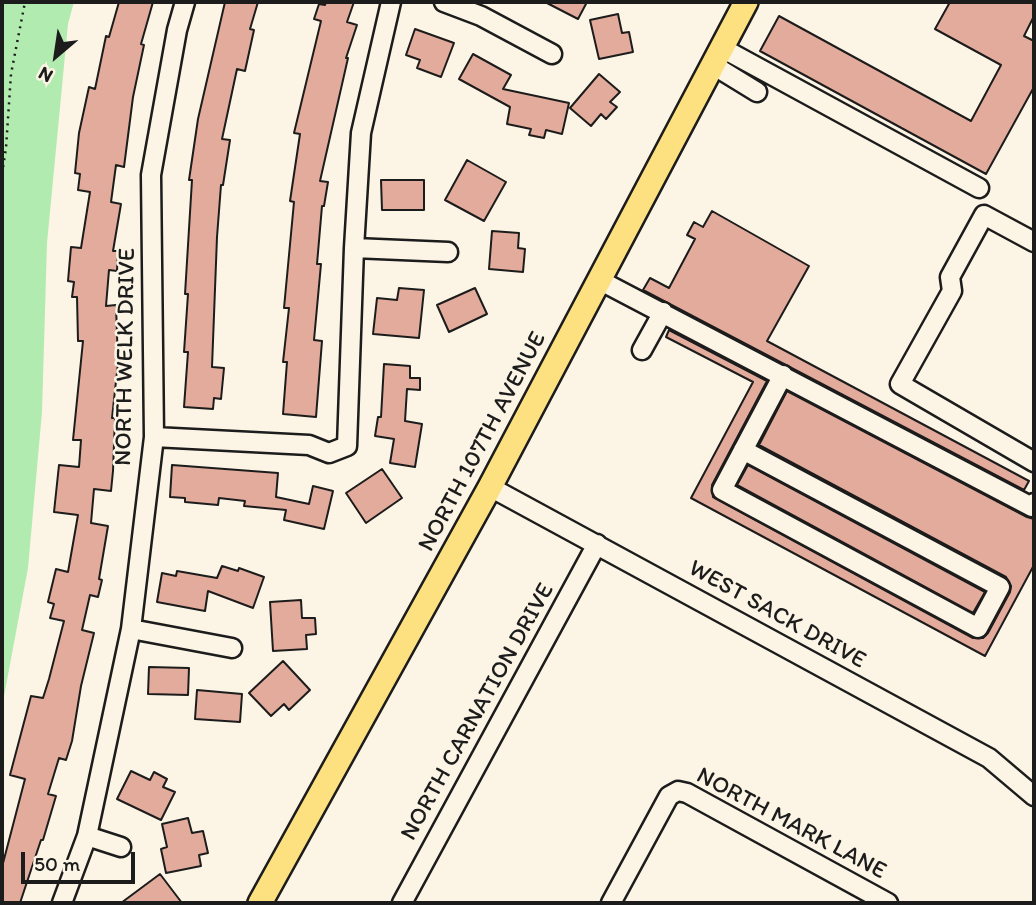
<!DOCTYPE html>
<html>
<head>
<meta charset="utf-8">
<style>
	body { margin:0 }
	#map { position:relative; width:1036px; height:905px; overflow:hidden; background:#fcf5e5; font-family:Itim,sans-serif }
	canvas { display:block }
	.frame { position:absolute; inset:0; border:4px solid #1c1c1c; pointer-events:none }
	.north { position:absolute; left:21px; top:21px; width:70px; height:70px; -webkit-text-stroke:5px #fcf5e5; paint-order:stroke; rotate:209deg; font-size:19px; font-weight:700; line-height:28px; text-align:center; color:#1c1c1c }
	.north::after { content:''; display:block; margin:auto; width:24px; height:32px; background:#1c1c1c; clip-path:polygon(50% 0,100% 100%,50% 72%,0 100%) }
	.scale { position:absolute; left:21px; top:852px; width:114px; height:32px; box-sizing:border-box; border:4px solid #1c1c1c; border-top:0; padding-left:9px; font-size:21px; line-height:24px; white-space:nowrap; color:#1c1c1c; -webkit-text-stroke:5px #fcf5e5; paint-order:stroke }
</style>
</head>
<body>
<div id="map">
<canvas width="1036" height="905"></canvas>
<div class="frame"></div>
<div class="north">N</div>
<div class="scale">50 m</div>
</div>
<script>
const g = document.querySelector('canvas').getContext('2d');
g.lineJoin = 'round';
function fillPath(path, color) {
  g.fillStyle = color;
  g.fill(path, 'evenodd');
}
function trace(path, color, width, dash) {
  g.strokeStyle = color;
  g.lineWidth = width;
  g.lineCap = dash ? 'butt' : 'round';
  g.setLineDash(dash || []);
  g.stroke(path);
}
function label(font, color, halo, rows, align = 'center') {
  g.font = font + ' Itim,sans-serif';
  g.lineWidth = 5;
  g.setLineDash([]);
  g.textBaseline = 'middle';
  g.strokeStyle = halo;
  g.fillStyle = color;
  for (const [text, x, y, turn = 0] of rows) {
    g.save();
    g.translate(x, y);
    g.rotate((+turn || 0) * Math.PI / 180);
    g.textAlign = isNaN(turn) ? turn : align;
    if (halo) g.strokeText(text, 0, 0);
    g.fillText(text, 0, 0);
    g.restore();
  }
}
const green = new Path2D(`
	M2 2H74L68 24 47 243 42 412 28 568 2 707Z`);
const building = new Path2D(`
	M119 2H153L141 44 144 45 133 97 124 167 116 165 111 202 121 204 113 251H118L117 271 109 270 106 306 116 305 118 363 112 418H115L113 471 111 491 94 489 91 523 108 526 99 579 102 580 98 597 90 595 82 630 94 633 81 686 72 741 66 760 59 758 48 794 56 796 43 840H41L20 903H2V867L25 779 10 775 31 696 43 698 49 679 64 621 50 618 54 604 48 602 56 569 68 572 78 515 54 512 59 465 79 467 81 440H73L83 341H78L77 297H72L74 282 68 281 71 247 81 248 90 192 78 190 80 174 75 173 79 133 89 87 95 89 106 36 109 37Z
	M225 2H258L250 29 254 30 245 71 237 69 222 139 230 140 223 185H221L217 237 212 367 224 368 221 399 214 398 213 409 184 407 188 352H184L188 294H185L192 180H189L198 119Z
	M326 2H354L347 22 357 25 346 58H348L320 181 328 182 324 206H322L317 264H321L314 340 322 341 316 417 283 414 287 362H283L289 308H284L294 202 290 201 300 134 294 133 321 21 314 19 319 4 325 5Z
	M545 2H587L578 19Z
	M950 2H1034V16L1024 36 1034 41V87L986 174 760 51 779 16 971 121 1001 65 935 29Z
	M618 14 622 33 629 32 633 52 599 59 590 20Z
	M415 29 454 43 441 77 417 68 420 60 406 55Z
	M473 54 511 75 503 89 569 103 562 134 546 130 544 138 529 135 531 129 507 124 510 107 459 79Z
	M599 74 620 92 610 102 617 107 606 119 601 114 591 126 570 108Z
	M467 160 506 182 484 221 445 200Z
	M381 180H424V210H382Z
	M712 211 809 266 767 341 1029 481 1024 490 643 290 650 278 669 288 695 239 687 235 694 222 703 227Z
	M492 231 519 233 518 248 525 249 523 272 489 269Z
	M399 288 424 290 419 338 373 334 377 298 397 300Z
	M475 288 487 314 449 332 437 305Z
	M669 330 767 381 712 485 713 497 973 638H983L988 633 1010 592 1011 586 1006 577 759 445 787 391 1027 517 1034 519V565L985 656 691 498 753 382 666 337Z
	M384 364 410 366V378H420V390L407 389 405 421 422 424 415 467 390 463 394 439 375 436 378 417H381Z
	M172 465 278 473 276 497 309 504 313 486 333 491 324 529 284 520 286 510 244 506 245 501 219 498 218 505 185 502V498L170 497Z
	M748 465 985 592 973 613 737 485Z
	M382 469 402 498 366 523 346 493Z
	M222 566 238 571 239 568 264 577 253 608 208 591 205 611 157 602 162 573 176 576 177 571 217 578Z
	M301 600 302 618H315L316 634 306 635 307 649 273 651 270 602Z
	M283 661 310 690 289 710 284 704 271 716 249 693Z
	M149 667 189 668 188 695 148 694Z
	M197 690 242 694 240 722 195 719Z
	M131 771 150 780 154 772 167 779 163 787 175 792 161 820 117 799Z
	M188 818 192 833 203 831 208 853 199 855 201 866 166 873 161 849 167 847 162 824Z
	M160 874 182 903H121Z`);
const path = new Path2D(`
	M2 174 6 148 11 74 25 2`);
const minor = new Path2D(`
	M444 2 481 16 552 54
	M722 48 979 188
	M713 65 757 92
	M1034 242 984 215 950 277 952 291 900 384 1034 462
	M354 248 448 252
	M599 280 1032 507 1034 503
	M642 350 663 312
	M154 437 309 445 329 453 347 446 354 248 361 133 391 2
	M743 450 1000 587 978 628 722 490 783 375
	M490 487 989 758 1034 796
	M131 629 232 648
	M87 836 121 847
	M62 903 87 836 131 629 154 437 151 175 177 30 185 2
	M402 903 597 544
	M611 903 669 796 678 791 687 793 888 903`);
const major = new Path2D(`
	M260 903 490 487 746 2`);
const streetNames = [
	["NORTH WELK DRIVE",126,357,-89],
	["NORTH 107TH AVENUE",483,442,-62],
	["WEST SACK DRIVE",777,615,29],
	["NORTH CARNATION DRIVE",478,712,-61],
	["NORTH MARK LANE",791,824,28]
];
fillPath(green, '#b2ebaf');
fillPath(building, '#e3ab9b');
trace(building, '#1c1c1c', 2);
trace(minor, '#1c1c1c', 23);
trace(major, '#1c1c1c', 28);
trace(path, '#1c1c1c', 2.5, [2, 5]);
trace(minor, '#fcf5e5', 18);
trace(major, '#fde080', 23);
label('24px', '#1c1c1c', '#fcf5e5', streetNames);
</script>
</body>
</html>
